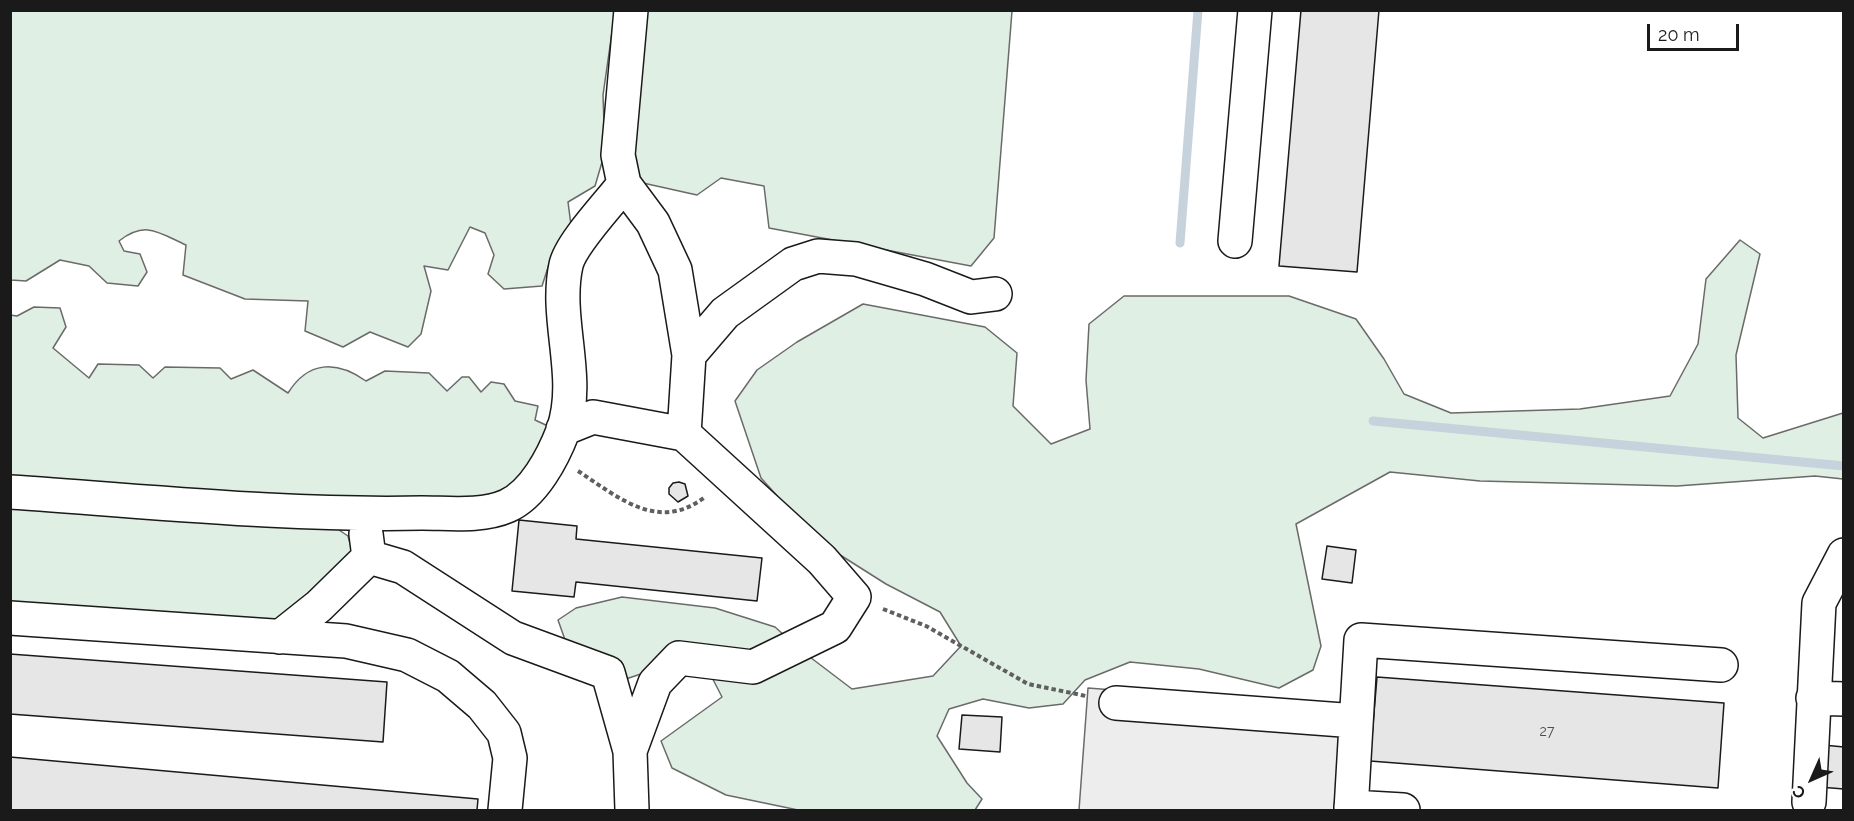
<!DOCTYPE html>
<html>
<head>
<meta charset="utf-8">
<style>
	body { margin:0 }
	#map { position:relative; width:1854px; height:821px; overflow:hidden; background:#fff; font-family:Raleway,sans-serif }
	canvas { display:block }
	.frame { position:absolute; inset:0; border:12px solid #1a1a1a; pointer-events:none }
	.north { position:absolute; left:1782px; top:749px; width:60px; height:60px; -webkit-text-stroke:4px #fff; paint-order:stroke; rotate:225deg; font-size:16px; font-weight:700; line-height:24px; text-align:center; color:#1a1a1a }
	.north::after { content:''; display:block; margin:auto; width:21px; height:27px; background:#1a1a1a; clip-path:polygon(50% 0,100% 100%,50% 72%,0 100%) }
	.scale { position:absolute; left:1647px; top:24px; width:92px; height:27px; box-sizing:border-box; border:3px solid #1a1a1a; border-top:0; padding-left:8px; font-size:18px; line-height:21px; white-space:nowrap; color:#1a1a1a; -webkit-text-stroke:4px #fff; paint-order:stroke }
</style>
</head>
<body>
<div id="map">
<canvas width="1854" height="821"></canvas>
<div class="frame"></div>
<div class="north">С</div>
<div class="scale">20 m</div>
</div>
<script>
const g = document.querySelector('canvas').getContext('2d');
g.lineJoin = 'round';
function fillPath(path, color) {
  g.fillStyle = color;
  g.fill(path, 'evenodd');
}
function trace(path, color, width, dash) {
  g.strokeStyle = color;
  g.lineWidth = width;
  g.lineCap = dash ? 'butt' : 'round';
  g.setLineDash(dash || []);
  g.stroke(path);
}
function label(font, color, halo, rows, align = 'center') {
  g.font = font + ' Raleway,sans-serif';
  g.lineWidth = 4.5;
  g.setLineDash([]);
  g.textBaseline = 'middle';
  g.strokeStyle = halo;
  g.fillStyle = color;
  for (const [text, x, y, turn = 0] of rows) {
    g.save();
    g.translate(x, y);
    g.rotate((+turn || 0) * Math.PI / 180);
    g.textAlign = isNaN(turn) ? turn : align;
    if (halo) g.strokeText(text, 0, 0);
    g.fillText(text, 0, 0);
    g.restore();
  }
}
const green = new Path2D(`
	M10 11H615L603 95 605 152 595 186 568 202 572 233 552 255 542 286 504 289 488 274 494 255 485 233 470 227 448 270 424 266 431 291 421 334 408 347 370 332 343 347 305 331 308 301 245 299 183 275 186 245C159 233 146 220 119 241L124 251 140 254 147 272 138 286 107 283 89 266 60 260 26 281 11 280Z
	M645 11H1012L994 238 971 266 769 228 764 186 721 178 697 195 643 183 629 154Z
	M1740 240 1760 254 1736 355 1738 418 1763 438 1843 413V479L1815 476 1677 486 1480 481 1390 472 1296 524 1321 646 1313 670 1279 688 1199 669 1130 662 1085 680 1063 704 1029 708 983 699 949 709 937 736 967 783 982 799 975 810H798L726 795 672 768 661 741 722 697 700 654 620 681 569 651 558 620 576 608 622 597 715 608 775 627 802 651 852 689 933 676 961 646 940 612 886 584 818 541 761 478 735 401 757 370 797 342 863 304 985 327 1017 353 1013 406 1051 444 1090 429 1086 380 1089 324 1124 296H1289L1356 319 1384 359 1404 394 1451 413 1580 409 1670 396 1698 344 1706 279Z
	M34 307 60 308 66 327 53 348 89 378 98 364 139 365 153 378 165 367 220 368 231 379 253 370 288 393C308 361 336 360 366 381L385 371 429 373 447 391 462 377H469L481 392 491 382 504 384 515 401 538 406 535 420 548 426 542 459 489 506 11 482 10 315 17 316Z
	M10 502 336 528 348 536 352 550 345 564 285 625 11 609Z`);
const parking = new Path2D(`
	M1088 688 1342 708 1334 810H1079Z`);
const stream = new Path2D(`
	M1180 243 1198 10
	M1373 421 1844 466`);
const building = new Path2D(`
	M1301 10H1379L1357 272 1279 266Z
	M679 482 685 484 688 496 678 502 669 494V488L673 483Z
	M519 520 577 526 576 539 762 558 757 601 576 582 574 597 512 591Z
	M1327 546 1356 550 1352 583 1322 579Z
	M10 654 387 682 383 742 10 714Z
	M1377 677 1724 703 1718 788 1370 761Z
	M962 715 1002 717 1000 752 959 749Z
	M1823 745 1844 747V789L1819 787Z
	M10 757 478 799 477 810H10Z`);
const path = new Path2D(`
	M578 471C618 497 658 533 705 497
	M883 609 926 626 1028 684 1086 696`);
const minor = new Path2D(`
	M624 184 653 223 675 270 689 355 684 434
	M1235 241 1255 10
	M689 355 725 313 793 264 818 256 856 259 925 279 971 297 995 294
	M563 429 593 417 684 434 822 560 854 597 835 627 753 667 679 658 655 683 630 751
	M10 492C147 501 285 516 422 513 449 513 482 517 507 506 534 494 553 457 563 431 582 377 554 320 566 265 571 243 610 203 624 184L618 155 631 10
	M369 557 403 567 513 638 608 673 630 751 632 810
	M10 618 346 641 407 655 448 676 482 705 504 733 510 758 505 810
	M280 637 319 606 369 557 366 534
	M1813 698 1844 699
	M1116 703 1356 721
	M1809 802 1819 603 1844 555
	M1351 807 1403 810
	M1351 810 1361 640 1721 665`);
const numberNames = [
	["27",1547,732]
];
fillPath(green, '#e0efe3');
trace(green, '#6a6a6a', 1.5);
fillPath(parking, '#ededed');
trace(parking, '#6a6a6a', 1.5);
trace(stream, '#c6d2dc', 9);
fillPath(building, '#e6e6e6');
trace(building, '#1a1a1a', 1.5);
trace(minor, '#1a1a1a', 36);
trace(path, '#5f5f5f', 4, [4.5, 3]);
trace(minor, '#fff', 33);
label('14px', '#4d4d4d', null, numberNames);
</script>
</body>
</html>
